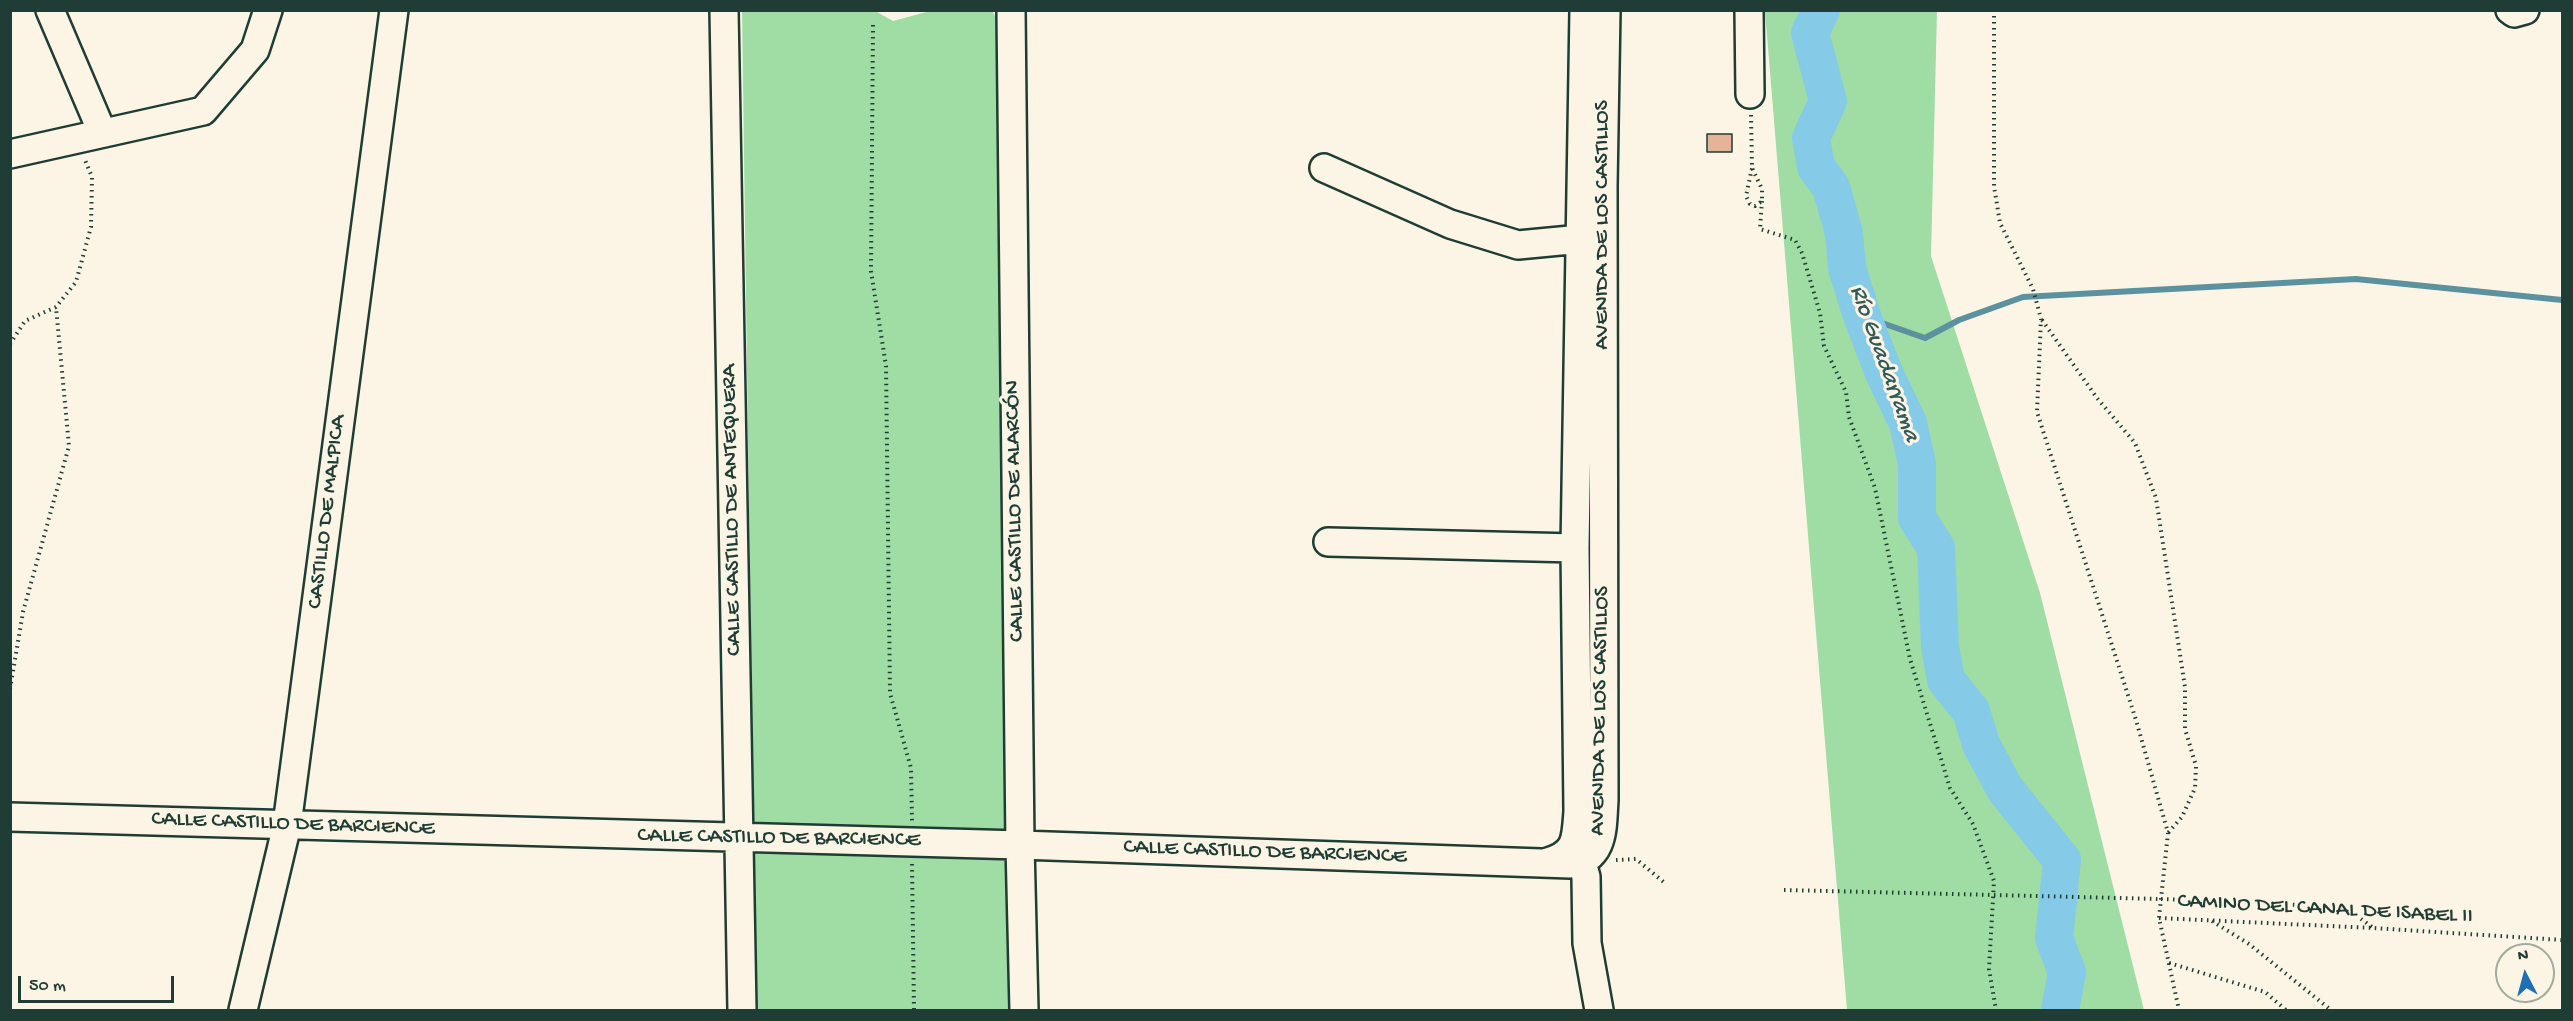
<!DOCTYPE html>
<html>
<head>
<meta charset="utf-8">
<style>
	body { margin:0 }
	#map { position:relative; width:2573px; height:1021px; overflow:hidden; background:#fcf5e5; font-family:"Gochi Hand",sans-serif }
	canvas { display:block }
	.frame { position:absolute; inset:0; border:12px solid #1f3d34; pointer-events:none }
	.north { position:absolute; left:2495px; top:943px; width:60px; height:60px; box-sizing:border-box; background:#fcf5e5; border:2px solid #a4ab9e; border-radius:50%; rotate:354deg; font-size:16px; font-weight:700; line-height:24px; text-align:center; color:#1f3d34 }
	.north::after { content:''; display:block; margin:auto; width:21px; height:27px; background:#1f6fb2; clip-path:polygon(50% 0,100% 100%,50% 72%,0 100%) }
	.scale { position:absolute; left:18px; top:976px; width:156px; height:27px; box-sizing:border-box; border:3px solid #1f3d34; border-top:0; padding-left:8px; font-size:18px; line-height:21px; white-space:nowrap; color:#1f3d34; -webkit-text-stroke:4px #fcf5e5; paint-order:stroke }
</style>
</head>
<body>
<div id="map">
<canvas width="2573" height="1021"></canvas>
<div class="frame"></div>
<div class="north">N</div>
<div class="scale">50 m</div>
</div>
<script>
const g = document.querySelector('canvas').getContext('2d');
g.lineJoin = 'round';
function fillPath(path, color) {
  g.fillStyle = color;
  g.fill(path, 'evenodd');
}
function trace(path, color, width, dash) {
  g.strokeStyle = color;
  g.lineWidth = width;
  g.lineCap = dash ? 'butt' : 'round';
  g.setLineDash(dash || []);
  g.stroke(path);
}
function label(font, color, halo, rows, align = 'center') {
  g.font = font + ' "Gochi Hand",sans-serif';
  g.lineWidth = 6;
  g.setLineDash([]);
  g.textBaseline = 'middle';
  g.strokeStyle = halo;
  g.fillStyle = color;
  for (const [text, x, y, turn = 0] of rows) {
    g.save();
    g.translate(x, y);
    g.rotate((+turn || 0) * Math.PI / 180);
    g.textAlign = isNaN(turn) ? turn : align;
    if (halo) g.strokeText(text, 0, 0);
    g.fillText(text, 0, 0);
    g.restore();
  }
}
const green = new Path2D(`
	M992 10 997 20 1010 1010H756L742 11H875L893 21 930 11Z
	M1765 11H1937L1931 256 2040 593 2144 1010H1847Z`);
const stream = new Path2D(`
	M1862 316 1925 338 1959 320 2023 297 2356 279 2562 300`);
const river = new Path2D(`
	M1821 10 1810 33 1828 101 1811 138 1816 167 1831 187 1844 233 1847 268 1862 316 1884 373 1908 423 1917 464V518L1936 548 1940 647 1946 680 1971 711 1981 744 2005 789 2062 860 2054 938 2067 972 2060 1010`);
const building = new Path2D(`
	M1707 134H1732V152H1707Z`);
const path = new Path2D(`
	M1994 10V186L2000 223 2033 289 2041 319 2037 412 2136 720 2168 833 2159 918 2179 1010
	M873 25 871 271 886 366 890 693 911 768 912 821
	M1751 115 1752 168 1762 189V201L1755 206 1750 204 1746 196 1752 168
	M1762 201 1760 229 1795 240 1802 253 1820 313 1824 346 1846 392 1849 417 1875 488 1910 659 1950 788 1973 824 1994 881 1989 969 1996 1010
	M2042 320 2097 398 2135 443 2156 498 2185 687V729L2196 766 2195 788 2182 817 2168 833
	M10 344 25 321 56 307 76 282 91 227 92 177 85 160
	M10 689 23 612 69 446 56 307
	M1616 860 1636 859 1666 884
	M912 864 914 1010
	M2161 899 2345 907 2372 927
	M2159 918 2373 928 2562 940
	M2212 921 2249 944 2331 1010
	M2169 963 2265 992 2286 1010`);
const minor = new Path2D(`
	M50 10 102 132
	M724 10 742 1010
	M1011 10 1020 845 1024 1010
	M1749 10 1750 94
	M2510 10 2514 13 2525 10
	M10 154 203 111 255 50 268 10
	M1324 168 1450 224 1518 245 1581 239
	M1328 542 1575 548
	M10 817 1020 845 1570 864C1605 859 1602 828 1604 800L1603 186 1606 10
	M1569 851 1582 862 1586 877 1587 943 1599 1010
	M1548 862C1577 853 1576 839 1578 811L1575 548 1584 10
	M243 1010 287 825 394 10`);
const pathBridge = new Path2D(`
	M1784 890 2161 899`);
const streetNames = [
	["AVENIDA DE LOS CASTILLOS",1604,225,-90],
	["CALLE CASTILLO DE ANTEQUERA",733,510,-91],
	["CALLE CASTILLO DE ALARCÓN",1016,511,-91],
	["CASTILLO DE MALPICA",328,512,-83],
	["AVENIDA DE LOS CASTILLOS",1601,711,-89],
	["CALLE CASTILLO DE BARCIENCE",293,825,2],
	["CALLE CASTILLO DE BARCIENCE",779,839,1],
	["CALLE CASTILLO DE BARCIENCE",1265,853,2],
	["CAMINO DEL CANAL DE ISABEL II",2325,910,3]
];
const waterNames = [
	["Río Guadarrama",1883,364,70]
];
fillPath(green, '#9fdda5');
trace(stream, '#5c929f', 6);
trace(river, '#85cbe7', 38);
fillPath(building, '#e5b496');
trace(building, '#1f3d34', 1.5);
trace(minor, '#1f3d34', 32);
trace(path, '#1f3d34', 4, [1.5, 4.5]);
trace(minor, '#fcf5e5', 27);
trace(pathBridge, '#1f3d34', 4, [1.5, 4.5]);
label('22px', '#1f3d34', '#fcf5e5', streetNames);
label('italic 24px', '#335958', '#fcf5e5', waterNames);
</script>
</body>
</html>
